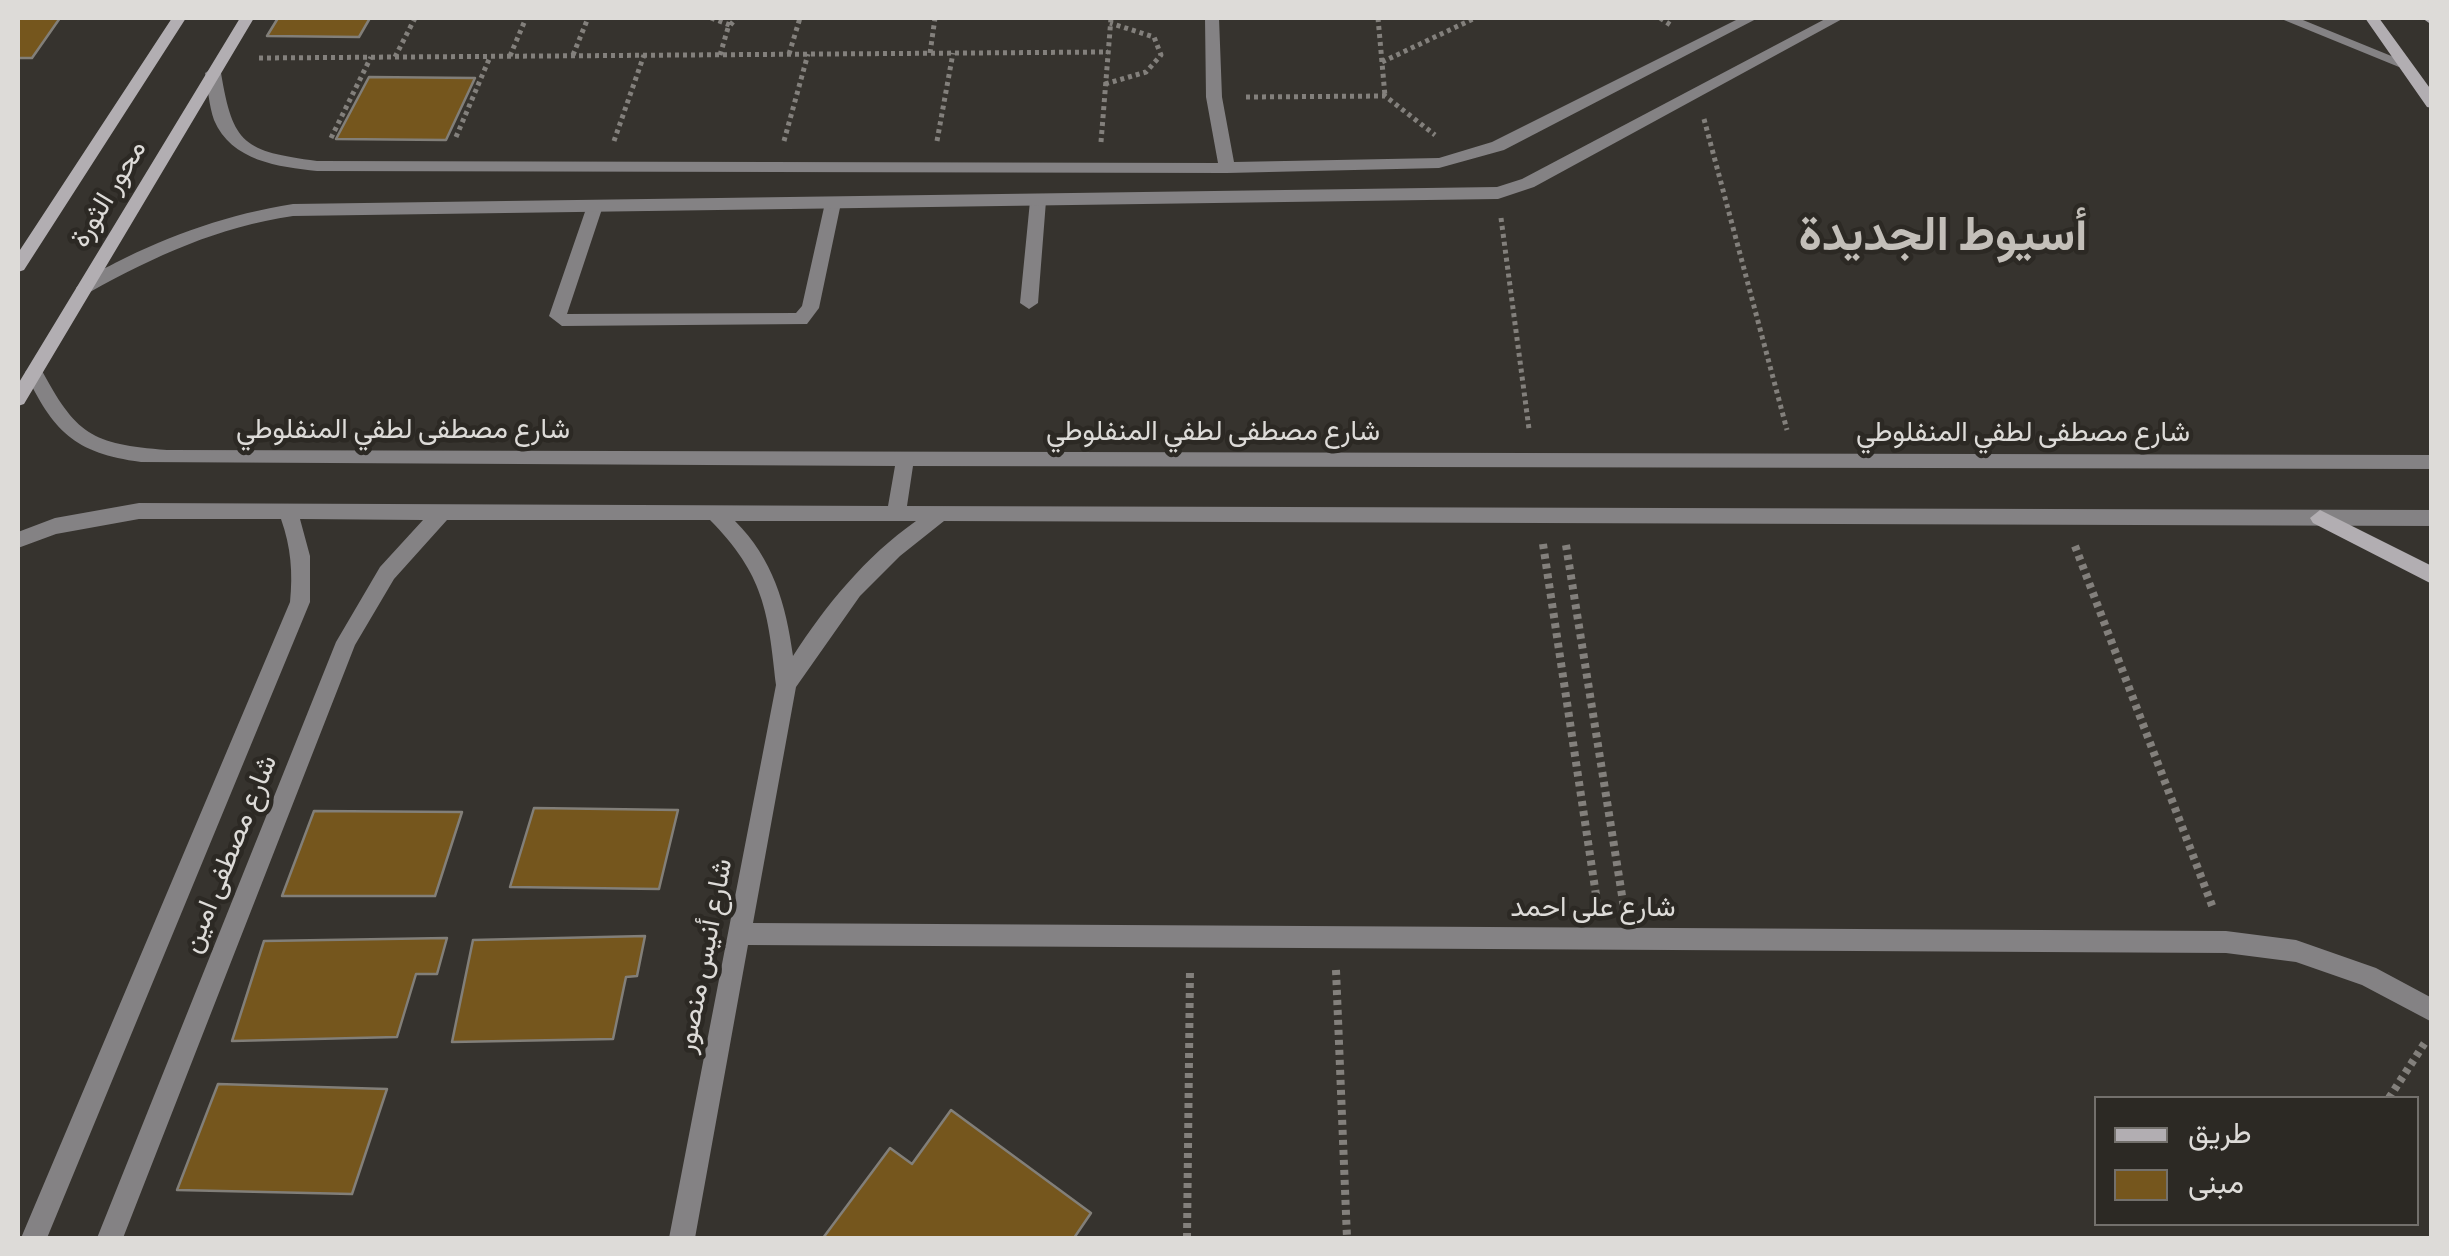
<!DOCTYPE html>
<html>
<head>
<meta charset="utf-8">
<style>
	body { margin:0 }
	#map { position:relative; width:2449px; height:1256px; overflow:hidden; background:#36332e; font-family:Manrope,Vazirmatn,sans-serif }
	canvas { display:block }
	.frame { position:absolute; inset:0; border:20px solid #dddbd8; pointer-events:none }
	.legend { position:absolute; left:2094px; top:1096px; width:325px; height:130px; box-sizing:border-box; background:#2c2924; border:2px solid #73706c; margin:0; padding:12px 18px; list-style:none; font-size:30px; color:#dddbd8 }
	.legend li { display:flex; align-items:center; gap:20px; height:50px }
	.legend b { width:50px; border:2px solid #73706c }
</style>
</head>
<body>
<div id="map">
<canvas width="2449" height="1256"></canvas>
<div class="frame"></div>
<ul class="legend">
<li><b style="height:12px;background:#b2aeb2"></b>طريق</li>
<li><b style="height:28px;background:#75561d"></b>مبنى</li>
</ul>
</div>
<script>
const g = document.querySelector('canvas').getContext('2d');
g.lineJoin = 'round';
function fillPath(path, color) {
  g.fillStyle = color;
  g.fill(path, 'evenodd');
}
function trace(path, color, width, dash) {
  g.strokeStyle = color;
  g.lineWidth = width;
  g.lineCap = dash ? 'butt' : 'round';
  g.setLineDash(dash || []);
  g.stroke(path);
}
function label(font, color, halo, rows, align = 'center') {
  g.font = font + ' Manrope,Vazirmatn,sans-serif';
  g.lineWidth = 9;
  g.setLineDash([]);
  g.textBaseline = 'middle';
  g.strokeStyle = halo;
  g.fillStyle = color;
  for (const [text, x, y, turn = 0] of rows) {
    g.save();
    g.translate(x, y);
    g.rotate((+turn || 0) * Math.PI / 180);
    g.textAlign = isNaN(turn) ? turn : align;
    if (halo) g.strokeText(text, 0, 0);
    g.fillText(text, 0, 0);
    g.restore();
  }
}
const building = new Path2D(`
	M18 18H60L32 58H18Z
	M278 18H370L359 37 267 36Z
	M369 77 475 78 446 140 336 139Z
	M534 808 678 810 659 889 510 887Z
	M314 811 462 812 435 896H282Z
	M645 936 637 976 626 977 613 1039 452 1042 473 940Z
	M447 938 437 974H416L397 1037 232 1041 264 941Z
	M218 1084 387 1089 352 1194 177 1190Z
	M951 1110 1091 1213 1074 1238H823L890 1148 912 1164Z`);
const pathFar1 = new Path2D(`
	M711 18 730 25
	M1378 18 1385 96
	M1660 18 1672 26
	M930 53 935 18
	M789 54 800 18
	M573 55 588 18
	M720 55 728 28 736 18
	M510 56 526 18
	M395 57 415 18
	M259 58 1108 52
	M1382 62 1475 18
	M1105 84 1146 72 1161 55 1154 37 1110 23
	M1246 97 1385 96 1435 135
	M1704 119 1787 430
	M456 137 490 57
	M331 138 371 57
	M614 141 644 55
	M784 141 808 54
	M937 141 953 53
	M1101 142 1111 18
	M1501 218 1529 429`);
const path = new Path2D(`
	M1543 544 1598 908
	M1566 545 1624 908
	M2075 546 2213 908
	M1336 970 1347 1238
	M2389 1098 2426 1041
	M1187 1238 1190 970`);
const lane = new Path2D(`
	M1038 195 1046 201 1038 303 1029 309 1020 303 1030 201Z
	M833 197 841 203 819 308 807 324 562 326 549 316 587 206 595 200 603 206 567 314 796 313 802 306 825 203Z`);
const street = new Path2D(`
	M1205 18H1219L1222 97 1234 162 1439 158 1492 142 1740 18H1758L1504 150 1439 168 1227 173 317 171C279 167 231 161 214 120 209 106 208 88 205 73L213 68 221 73C233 145 244 151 317 161L1218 163 1206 97Z
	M1827 18H1844L1534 187 1498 199 293 216C218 227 155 256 90 292H78L76 288C85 277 102 270 115 263 172 234 230 214 293 204L1497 187 1522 179Z
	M2279 18H2298L2411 64 2409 67H2399Z
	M34 365 40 367C76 435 91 444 167 450L2432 455V469L913 466 907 506 2432 510V526L944 521 900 556 860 596 796 687 753 923 2226 931 2296 940 2376 968 2432 998V1022L2362 985 2296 962 2226 953 748 945 695 1238H669L776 685C768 611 764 575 710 520H447L394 579 355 645 123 1238H97L336 642 380 567 423 520 300 519 310 556V602L47 1238H21L290 602C293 573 291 547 281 519H139L56 534 18 548V532L55 518 139 503 888 506 895 466 141 462C74 453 53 431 25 372ZM735 521H916C865 557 826 605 793 656 786 604 773 559 735 521Z`);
const secondary = new Path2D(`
	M172 18H186L24 270 18 272V253Z
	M240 18H254L24 404 18 406V384Z
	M2365 18H2379L2432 91V108L2427 107Z
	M2422 18H2432V25Z
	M2320 510 2432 566V584L2313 523 2310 518Z`);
const streetNames = [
	["محور الثورة",109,194,-59],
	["شارع مصطفى لطفي المنفلوطي",403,430],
	["شارع مصطفى لطفي المنفلوطي",1213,432],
	["شارع مصطفى لطفي المنفلوطي",2023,433],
	["شارع مصطفى امين",230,854,-68],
	["شارع على احمد",1593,908],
	["شارع أنيس منصور",705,956,-79]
];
const townNames = [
	["أسيوط الجديدة",1943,237]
];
fillPath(building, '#75561d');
trace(building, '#827f79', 2.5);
trace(pathFar1, '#83807c', 5, [4, 4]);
trace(path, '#83807c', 8, [5, 5]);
fillPath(lane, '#848284');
fillPath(street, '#848284');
fillPath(secondary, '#b2aeb2');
label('28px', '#dddbd8', '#2c2924', streetNames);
label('bold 48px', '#c3bfb9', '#2c2924', townNames);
</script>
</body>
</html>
